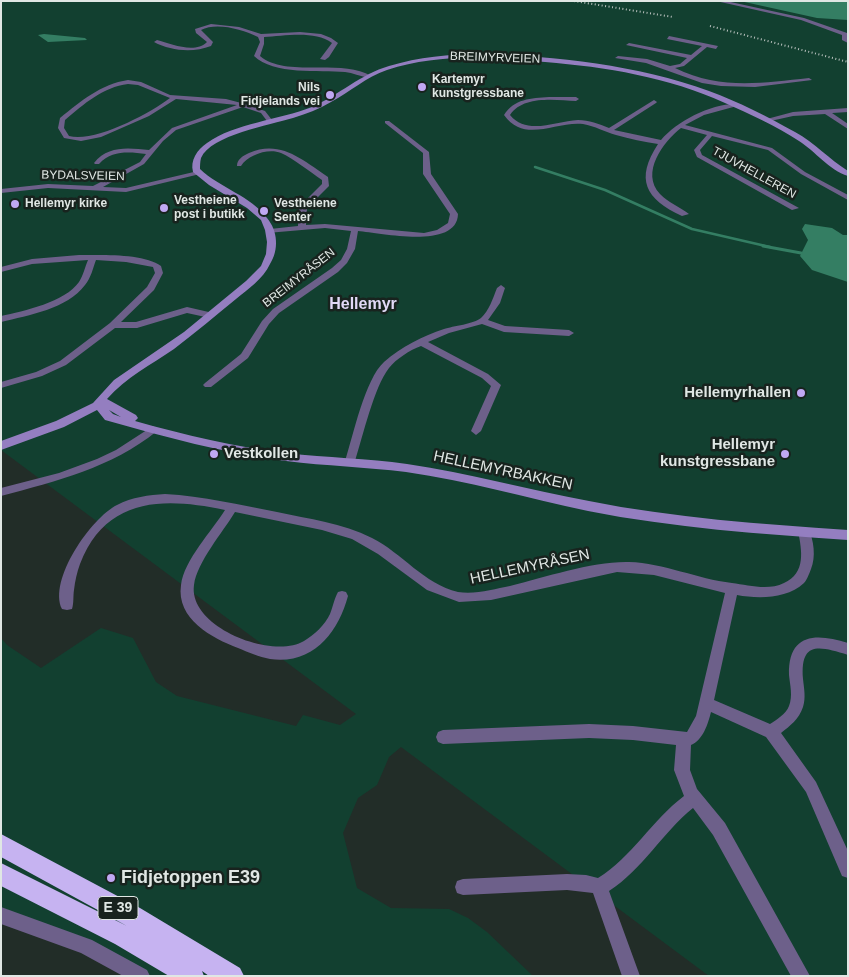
<!DOCTYPE html>
<html>
<head>
<meta charset="utf-8">
<style>
	body { margin:0 }
	#map { position:relative; width:849px; height:977px; overflow:hidden; background:#222d28; font-family:Helvetica,sans-serif }
	canvas { display:block }
	.frame { position:absolute; inset:0; border:2px solid #e0e7e4; pointer-events:none }
</style>
</head>
<body>
<div id="map">
<canvas width="849" height="977"></canvas>
<div class="frame"></div>
</div>
<script>
const g = document.querySelector('canvas').getContext('2d');
g.lineJoin = 'round';
function fillPath(path, color) {
  g.fillStyle = color;
  g.fill(path, 'evenodd');
}
function trace(path, color, width, dash) {
  g.strokeStyle = color;
  g.lineWidth = width;
  g.lineCap = dash ? 'butt' : 'round';
  g.setLineDash(dash || []);
  g.stroke(path);
}
function label(font, color, halo, rows, align = 'center') {
  g.font = font + ' Helvetica,sans-serif';
  g.lineWidth = 5;
  g.setLineDash([]);
  g.textBaseline = 'middle';
  g.strokeStyle = halo;
  g.fillStyle = color;
  for (const [text, x, y, turn = 0] of rows) {
    g.save();
    g.translate(x, y);
    g.rotate((+turn || 0) * Math.PI / 180);
    g.textAlign = isNaN(turn) ? turn : align;
    if (halo) g.strokeText(text, 0, 0);
    g.fillText(text, 0, 0);
    g.restore();
  }
}
const green = new Path2D(`
	M1 1H848V976H709L401 747 389 757 377 785 358 798 343 833 357 888 391 908 449 909 468 918 487 932 533 976H133L1 909V638L7 645 41 668 101 628 133 638 156 682 177 696 296 726 303 715 340 725 356 714 1 450Z`);
const water = new Path2D(`
	M740 1H848V20L817 18Z
	M44 34 85 38 87 40 48 42 38 35Z
	M805 224 832 228 843 235H848V282L812 270 800 256 808 240 802 229Z`);
const streamFar1 = new Path2D(`
	M535 167 605 190 692 229 770 247`);
const stream = new Path2D(`
	M763 246 801 253`);
const street = new Path2D(`
	M716 1H726L804 18 847 33 848 43 842 40V35L801 20Z
	M211 24 239 27 261 34 300 32 321 34 331 38 338 43 329 57 325 60 320 59 332 43C315 30 284 36 264 37V44L260 56C286 78 341 58 371 76L368 78C360 76 353 73 345 72 320 70 273 75 254 56L260 42 258 37C242 29 216 22 201 30L213 42 211 46C193 53 171 51 154 42L157 40C171 44 195 54 207 42L196 33 195 29Z
	M669 36 718 46 716 49 707 47 684 66 675 68C720 90 761 83 809 78L812 80 755 87 721 86 702 83 646 63 615 58 618 56 647 59 670 66 680 64 687 58 626 45 629 43 691 55 702 46 667 39Z
	M128 80 141 82 170 95 226 99 245 104 265 111 272 120 267 121 261 113 243 107 176 130 163 141 144 164 103 187 126 188 198 171 202 173 200 174 126 192 48 188 1 193V189L48 184 93 186 140 162 146 154C129 152 112 150 99 164H95L94 163C108 145 129 148 149 150L172 128 237 105 176 99 149 116 101 137 81 141 64 138 58 128 60 118C81 101 101 84 128 80ZM128 84 138 85 170 98C149 114 94 143 69 136L64 128 65 120C84 104 103 87 128 84Z
	M549 97H576L579 99 576 101C556 100 523 95 510 115 527 136 556 121 578 120 589 120 599 124 609 128L654 100 657 102 656 103 614 130 661 140C677 121 712 103 737 104V106L704 115 685 125 772 148 805 172 848 195V200L801 174 768 150 712 136 700 150 702 155 799 208 792 210 697 157 694 150 707 135 681 128C663 142 640 173 660 194 669 203 680 207 689 214L682 216C645 199 635 179 658 144 644 142 630 139 616 135 605 132 595 126 583 124 555 121 525 144 504 115 514 99 531 98 549 97Z
	M848 108V112L832 113 848 124V129L825 114 793 116 766 122 763 120 793 112Z
	M385 121H389L429 152 431 174 458 214C457 250 381 233 358 231L355 249 347 263 338 272 279 313 269 324 248 358 211 387H205L203 385 205 383 241 354 262 321 273 309 332 268 341 260 347 249 351 231 325 228 267 233V229H270L298 226 299 207 322 184V180C310 172 293 158 281 153 268 148 248 155 241 166H237C237 160 242 156 249 153 280 139 303 160 328 177L329 186 307 208 306 225 325 224 424 233 437 230 448 223 450 214 423 174V153L385 123Z
	M79 255C101 255 144 253 161 266L163 273 154 290 121 322H136L187 307 213 313 214 315 210 318 187 313 137 328H115L66 365 42 376 1 388V382L36 372 60 361 110 323 147 287 155 273 153 267 126 262 96 260C93 268 91 278 85 285 67 309 29 315 1 322V316C24 311 65 302 79 282 83 276 85 267 88 260L32 264 1 272V267L32 259Z
	M501 285 505 288 500 303 488 320 505 326 569 330 574 333 569 336 504 332 482 324 449 333 428 342 488 374 501 385 481 431 476 435 471 431 491 386 482 378 421 346C410 350 396 359 389 368 374 387 363 436 355 461L354 464H346L345 461C353 436 365 379 384 362 401 347 423 336 444 329 453 326 474 324 481 318 489 311 493 298 497 288Z
	M153 426 158 429 157 431C111 468 57 481 1 496V488L59 473 97 459 116 450Z
	M165 494C203 496 240 505 277 512 309 519 342 523 372 538 402 553 424 584 458 592 475 595 494 589 510 586 546 577 593 561 629 562 664 563 697 579 732 583 748 585 768 591 784 583 806 573 802 551 798 531L800 528H808C814 540 816 557 811 569 809 574 807 580 804 583 787 599 758 599 737 595L714 700 770 724C776 720 786 714 789 706 793 696 790 685 789 675 788 633 816 633 848 643V655C819 646 800 641 803 679 804 688 806 698 803 707 799 719 790 726 781 733L816 782 848 851V878L842 876 806 792 766 737 711 712C708 724 703 740 691 745L690 770 697 789 725 823 810 976H791L713 835 693 808C662 833 643 869 609 891L640 976H622L593 893 567 890 463 895 457 893 455 887 457 881 463 879 567 874 586 875 598 878C632 857 652 820 684 796L674 770 676 745 633 740 589 738 443 744 438 742 436 737 438 732 443 730 589 724 633 726 687 732 696 716 725 593 654 575 617 572 491 600 459 602 427 590 378 554 352 539 322 530 235 512C223 532 197 562 194 585 188 627 272 660 304 641 314 635 325 625 330 614 333 607 334 599 338 592L342 591 346 592 348 596C338 633 313 665 270 659 259 657 248 652 238 648 212 638 176 619 181 585 184 560 212 531 225 510 164 497 106 497 80 564 77 572 75 581 74 590 73 596 74 603 72 609L67 610 62 609C48 580 91 518 117 505 132 497 149 495 165 494Z
	M1 907 92 940 147 970 150 976H123L81 953 1 924Z`);
const secondary = new Path2D(`
	M480 54C557 56 637 65 709 91 739 102 768 117 795 132 815 143 829 159 848 171V176C829 170 815 151 799 141 776 126 750 114 725 103 668 77 606 67 545 62 492 57 438 53 387 70 366 77 350 92 331 102 319 109 306 114 293 118 270 125 211 135 201 158 200 162 200 166 200 169 220 188 251 196 267 218 278 231 279 250 270 264 263 279 248 289 236 299 215 316 195 333 174 349 151 365 126 377 107 399L136 415 138 418 135 421C185 435 235 447 287 453 327 458 367 458 407 464 469 473 528 490 589 501 674 518 761 524 848 530V540C761 534 674 528 588 511 527 498 468 481 406 472 366 467 326 466 286 461 224 453 165 437 105 420L97 410 64 427 1 450V441L56 421 93 403 114 380 184 332 246 281 261 266 266 254 267 242 265 230 261 220 247 208 209 185 193 172C190 160 197 150 207 143 235 123 279 120 312 107 339 95 361 74 389 66 419 57 449 54 480 54ZM109 410 121 417 113 414Z`);
const highway = new Path2D(`
	M1 834 140 908 240 968 244 976H209L202 971 204 976H169L115 944 1 886V863L127 926 1 857Z`);
const rail = new Path2D(`
	M574 1 673 17
	M710 26 848 62`);
const markers = [
	[422,87,5,"#c0a8f3"],
	[330,95,5,"#c0a8f3"],
	[15,204,5,"#c0a8f3"],
	[164,208,5,"#c0a8f3"],
	[264,211,5,"#c0a8f3"],
	[801,393,5,"#c0a8f3"],
	[214,454,5,"#c0a8f3"],
	[785,454,5,"#c0a8f3"],
	[111,878,5,"#c0a8f3"]
];
const farStreetnames = [
	["BREIMYRVEIEN",495,58,2],
	["TJUVHELLEREN",754,173,29],
	["BYDALSVEIEN",83,176,1],
	["BREIMYRÅSEN",299,278,-38]
];
const farPoinames = [
	["Kartemyr",432,80],
	["kunstgressbane",432,94],
	["Nils",320,88,"right"],
	["Fidjelands vei",320,102,"right"],
	["Vestheiene",174,201],
	["post i butikk",174,215],
	["Hellemyr kirke",25,204],
	["Vestheiene",274,204],
	["Senter",274,218]
];
const shields = [
	[118,908,40]
];
const shieldNames = [
	["E 39",118,908]
];
const poiNames = [
	["Hellemyrhallen",791,393],
	["Hellemyr",775,445],
	["kunstgressbane",775,462],
	["Vestkollen",224,454,"left"]
];
const streetNames = [
	["HELLEMYRBAKKEN",503,471,12],
	["HELLEMYRÅSEN",530,567,-12]
];
const farDistrictnames = [
	["Hellemyr",363,305]
];
const nearPoinames = [
	["Fidjetoppen E39",121,878]
];
fillPath(green, '#124030');
fillPath(water, '#347e63');
trace(streamFar1, '#347e63', 2.5);
trace(stream, '#347e63', 3);
fillPath(street, '#6d608a');
fillPath(secondary, '#947ec0');
fillPath(highway, '#c6b3f1');
trace(rail, '#b9c1be', 2, [1, 2.5]);
for (const [x, y, r, color] of markers) {
  const dot = new Path2D();
  dot.arc(x, y, r, 0, 2 * Math.PI);
  g.fillStyle = color;
  g.fill(dot);
  trace(dot, '#18231e', 2);
}
label('12px', '#e0e7e4', '#18231e', farStreetnames);
label('bold 12px', '#e0e7e4', '#18231e', farPoinames, 'left');
for (const [x, y, w] of shields) {
  const box = new Path2D();
  box.roundRect(x - w / 2, y - 11.5, w, 23, 4);
  g.fillStyle = '#18231e';
  g.fill(box);
  trace(box, '#e0e7e4', 1);
}
label('bold 14px', '#e0e7e4', null, shieldNames);
label('bold 15px', '#e0e7e4', '#18231e', poiNames, 'right');
label('15px', '#e0e7e4', '#18231e', streetNames);
label('bold 16px', '#e1d9f6', '#18231e', farDistrictnames);
label('bold 18px', '#e0e7e4', '#18231e', nearPoinames, 'left');
</script>
</body>
</html>
